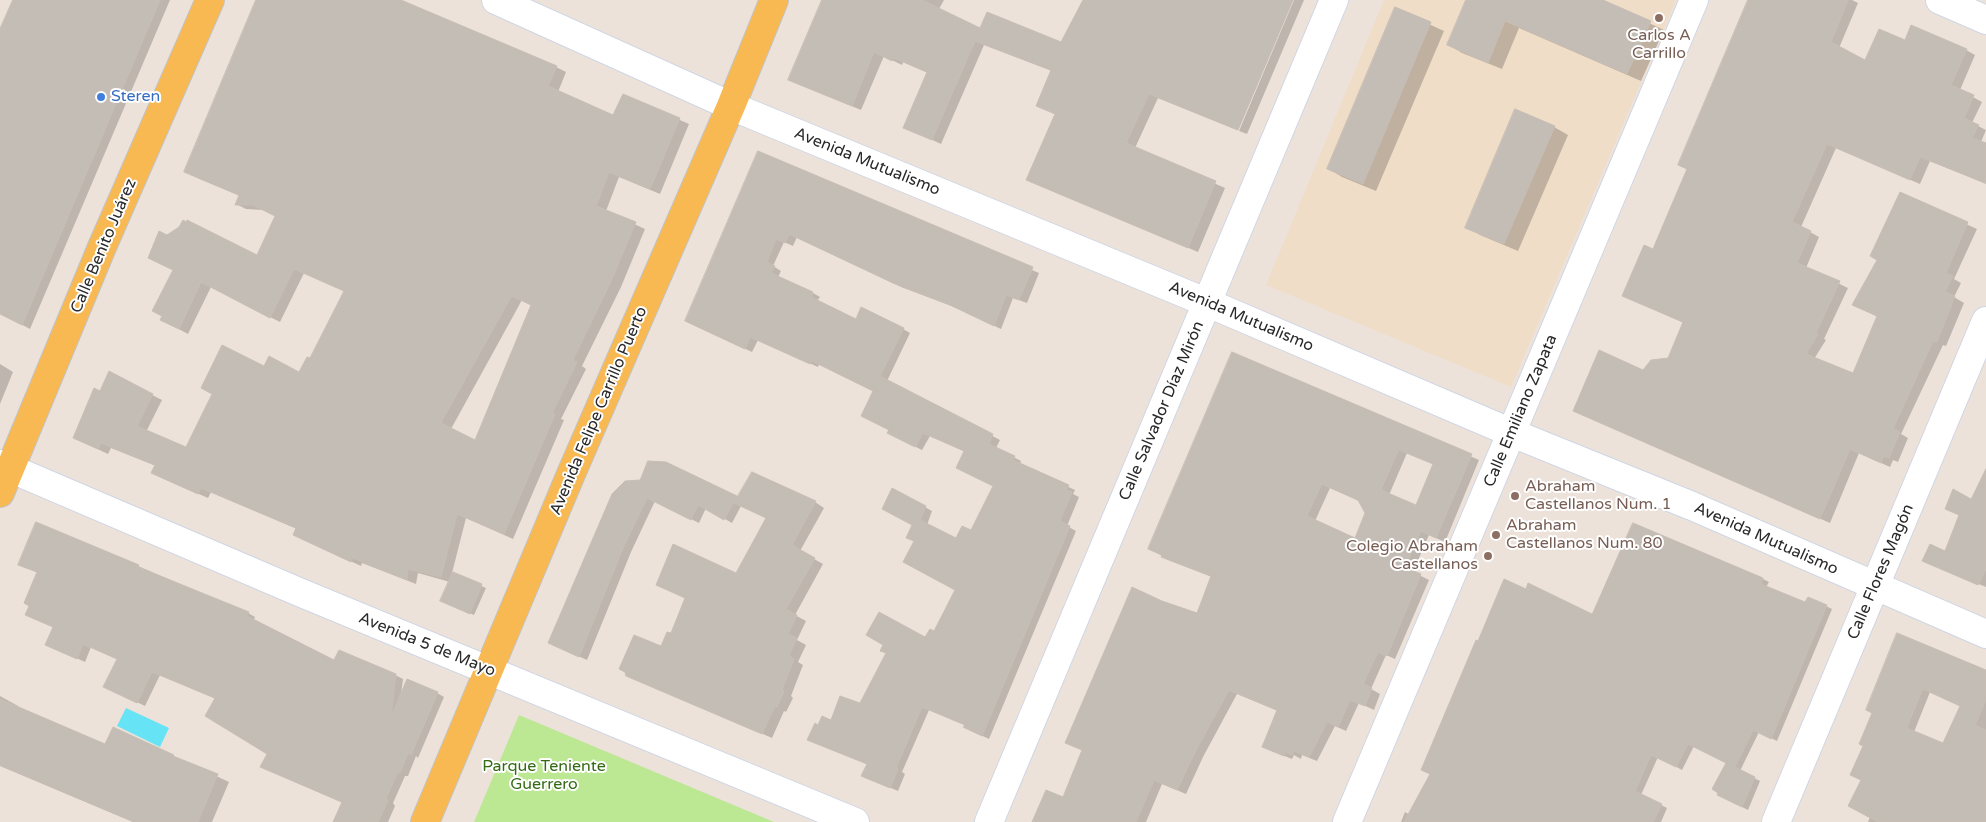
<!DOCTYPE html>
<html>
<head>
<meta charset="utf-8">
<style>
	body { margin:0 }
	canvas { display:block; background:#ece2da }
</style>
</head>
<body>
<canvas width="1986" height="822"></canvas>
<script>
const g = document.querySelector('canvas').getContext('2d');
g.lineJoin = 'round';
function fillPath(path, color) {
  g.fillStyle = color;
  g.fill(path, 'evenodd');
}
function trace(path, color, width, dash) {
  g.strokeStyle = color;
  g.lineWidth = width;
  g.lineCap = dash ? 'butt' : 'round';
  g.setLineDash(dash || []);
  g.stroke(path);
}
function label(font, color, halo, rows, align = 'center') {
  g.font = font + ' "Varela Round",sans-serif';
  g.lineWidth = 4;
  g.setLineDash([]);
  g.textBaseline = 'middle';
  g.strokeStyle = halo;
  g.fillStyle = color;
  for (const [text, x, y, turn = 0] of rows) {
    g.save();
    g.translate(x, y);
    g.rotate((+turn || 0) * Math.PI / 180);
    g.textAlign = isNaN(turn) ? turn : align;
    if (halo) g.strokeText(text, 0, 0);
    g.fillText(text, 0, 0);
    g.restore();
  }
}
const education = new Path2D(`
	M1384 0H1676L1511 387 1266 285Z`);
const green = new Path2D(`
	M519 715 774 822H474Z`);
const water = new Path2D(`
	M126 708 169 728 160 747 117 726Z`);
const shadow = new Path2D(`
	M14 0H170L30 329 0 313V27L2 28Z
	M257 0H398L556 67 566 72 558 92 614 116 623 95 689 124 660 194 619 177 606 211 645 229 621 287 582 366 586 369 561 419 564 420 513 539 466 518 452 573 486 588 474 615 446 603 450 582 418 573 416 584 362 563 361 566 294 535 297 529 211 492 208 498 162 478 156 466 111 448 108 454 74 438 101 393 109 373 162 400 146 432 187 449 265 368 300 374 311 360 345 291 304 273 280 322 211 287 188 334 171 325 174 270 167 236 257 257 276 216 263 210 246 209 236 204 240 196 195 177ZM522 300 532 305 476 441 451 429Z
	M823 0H944L939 9 981 29 1062 44 1103 0H1292L1237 130 1158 98 1135 148 1225 188 1198 252 1036 184 1057 114 1052 71 984 45 941 144 904 127 928 73 903 62 902 65 884 56 861 110 798 84Z
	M1294 0H1304L1247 134 1239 131Z
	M1468 0H1599L1664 30 1641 81 1519 28 1502 69 1462 53 1449 45Z
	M1750 0H1852L1858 3 1839 48 1866 61 1905 42 1966 50 1975 55 1960 90 1982 102 1972 123 1986 130 1981 142 1986 144V184L1930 161 1920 184 1836 148 1801 227 1819 237 1806 268 1848 288 1824 339 1826 340 1814 359 1853 375 1878 317 1854 305 1878 260 1900 194 1977 229 1954 279 1961 283 1954 297 1964 303 1946 346 1943 345 1901 434 1908 438 1898 462 1893 460 1890 467 1859 453 1830 523 1574 411 1669 359 1684 323 1623 296 1654 251 1688 170Z
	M1396 9 1444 31 1376 191 1342 177 1329 169Z
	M1554 127 1568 135 1518 251 1480 235 1467 227Z
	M759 152 1039 273 1027 303 1013 298 1001 329 954 307 901 287 797 237 793 246 784 242 773 266 781 271 778 277 813 293 820 297 817 301 856 320 903 329 910 333 887 381 1000 440 996 448 1021 461 1020 464 1075 490 1073 494 1079 497 1067 526 1076 531 989 739 972 731 966 725 929 710 902 772 905 774 898 791 870 779 868 764 819 726 860 704 926 639 934 633 956 590 915 541 914 525 893 490 932 511 927 525 957 540 971 532 994 486 965 451 930 436 922 450 896 437 874 391 819 364 818 367 758 340 752 352 694 325Z
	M1233 354 1479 460 1445 542 1429 535 1413 572 1429 580 1395 659 1386 655 1371 689 1380 694 1374 710 1359 703 1346 731 1335 726 1317 761 1302 755 1301 759 1294 755 1292 759 1272 751 1278 711 1237 694 1203 757 1186 794 1162 784 1146 822H1033L1063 798 1162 602 1198 614 1212 577 1171 561 1150 549ZM1407 453 1434 464 1416 507 1389 495ZM1330 488 1370 506 1355 539 1315 521Z
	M0 364 13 372 0 404Z
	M666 463 738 497 815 502 824 508 800 551 823 564 795 615 806 621 797 640 806 645 798 662 803 665 791 696 793 698 786 712 784 711 772 738 627 675 661 648 671 635 736 574 772 519 741 506 732 523 706 508 699 523 655 501 631 552 587 660 549 643 641 482Z
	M1986 483V587L1930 564 1946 552 1960 515 1946 509 1972 501Z
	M37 523 248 613 255 617 253 621 334 662 395 675 403 679 401 695 437 693 444 697 418 758 416 756 408 776H405L393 803 395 806 388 822H344L343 803 261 767 269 753 216 699 160 675 145 706 112 690 118 659 91 647 85 662 54 648V627L27 615 31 606 38 573 19 564Z
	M1634 524 1763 579 1769 582 1766 587 1806 604 1826 606 1832 609 1777 741 1759 732 1740 771 1760 781 1748 810 1724 798 1727 763 1694 746 1682 770 1658 757 1641 795 1667 808 1661 822H1401L1405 812 1410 815 1432 774 1478 642 1526 590 1592 615Z
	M1898 635 1986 671V822H1868L1870 817 1862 780 1865 746ZM1930 692 1962 706 1944 745 1914 732Z
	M0 696 18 706 17 707 106 745 173 756 229 782 212 822H133L0 766Z`);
const building = new Path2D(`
	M13 0H160L22 325 0 314V29Z
	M256 0H401L557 66 548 86 613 115 623 94 680 118 650 189 609 172 596 206 636 222 611 281 573 360 577 362 552 413 555 414 504 534 457 514 441 577 408 569 407 580 353 558 351 562 293 535 296 528 201 488 198 494 151 473 155 465 101 443 98 449 73 438 94 388 100 391 109 371 153 394 137 426 186 447 212 394 201 388 222 345 264 366 269 356 299 372 307 357 310 358 344 291 294 269 270 318 201 282 179 329 160 320 162 316 152 311 173 270 148 258 159 231 167 235 179 227 183 220 186 222 187 220 257 255 275 216 253 205H235L239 195 184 172ZM512 296 531 305 475 440 441 423Z
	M822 0H922L980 28 987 12 1061 42 1083 0H1293L1238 130 1149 94 1126 143 1216 181 1188 248 1026 180 1055 114 1036 106 1051 70 975 41 932 140 903 128 927 72 894 58 892 61 874 52 852 106 788 80Z
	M1466 0H1603L1651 21 1627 74 1505 21 1488 63 1447 45Z
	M1748 0H1848L1831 42 1865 60 1879 29 1905 40 1911 25 1967 49 1951 85 1974 95 1964 118 1979 125 1972 138 1986 143V183L1920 157 1910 180 1827 144 1813 175 1792 222 1811 231 1797 263 1840 281 1816 333 1818 334 1806 354 1853 373 1877 316 1852 305 1877 260 1870 256 1900 192 1968 222 1946 273 1953 276 1945 292 1955 296 1937 342 1933 341 1893 429 1900 432 1889 458 1884 456 1881 463 1850 449 1820 519 1573 411 1599 350 1643 370 1651 360 1668 358 1683 322 1622 296 1644 245 1653 249 1669 211 1687 169 1678 165Z
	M1395 7 1431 22 1363 184 1327 169Z
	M1515 109 1555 126 1504 244 1465 228Z
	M758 151 1033 267 1019 300 1006 295 994 326 946 303 893 283 789 234 785 243 776 239 767 262 775 266 771 273 813 292 811 297 856 319 861 307 904 328 880 376 993 434 989 444 1015 456 1013 460 1069 485 1066 490 1072 492 1060 521 1070 526 982 736 963 727 965 725 922 707 896 768 898 769 890 788 861 776 867 764 807 740 815 723 818 725 822 716 831 720 840 696 860 703 886 653 880 651 883 645 866 635 879 612 925 637 930 629 934 631 955 590 903 562 914 541 906 538 912 525 882 509 892 488 926 506 920 520 956 538 962 526 971 530 993 486 956 468 964 451 923 433 915 447 887 433 889 430 861 416 873 391 812 361 810 364 750 337 745 349 685 321Z
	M1232 352 1472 454 1436 538 1421 531 1405 567 1421 574 1387 656 1378 652 1363 684 1372 688 1365 706 1350 700 1338 727 1327 722 1309 757 1294 751 1292 755 1285 752 1284 756 1262 747 1277 710 1229 690 1195 752 1177 790 1154 780 1136 822H1032L1046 790 1063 797 1082 750 1065 743 1132 587 1162 601 1197 613 1211 576 1161 557 1162 555 1148 549ZM1399 450 1433 464 1416 505 1381 490ZM1322 484 1358 500 1365 513 1355 538 1307 516Z
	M648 461 666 462 737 496 724 520 698 505 691 520 647 498 623 548 579 657 548 643 612 494 625 481 640 480Z
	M1986 469V569L1978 585 1922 561 1930 544 1945 551 1959 515 1945 509 1953 489 1971 499Z
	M752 472 816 501 792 545 815 558 786 609 797 615 788 634 797 638 789 656 794 659 782 690 784 691 777 707 775 706 762 734 626 676 625 672 619 669 634 635 661 646 667 632 671 633 685 598 656 585 673 544 736 573 766 518 734 503Z
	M36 522 139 565 138 567 249 612 247 616 334 660 339 650 396 674 391 717 407 679 438 692 411 755 408 753 400 773 398 772 386 798 388 801 378 822H333L342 802 260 767 267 754 205 716 215 698 152 672 137 703 103 687 117 659 83 644 77 659 45 645 53 627 25 615 29 606 24 603 37 572 18 565Z
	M1633 523 1763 578 1761 584 1805 602 1808 597 1827 605 1771 739 1753 730 1735 767 1755 777 1742 807 1717 795 1718 793 1712 789 1726 763 1688 744 1676 767 1651 755 1635 791 1662 804 1653 822H1404L1430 774 1421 770 1476 640 1478 641 1504 579 1526 589 1528 583 1592 614Z
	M453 572 482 584 470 614 440 601Z
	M1897 633 1986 670V700L1975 725 1986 730V822H1878L1848 806 1861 780 1850 775 1863 746 1859 744 1872 713 1866 710ZM1923 689 1960 706 1943 743 1907 728Z
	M0 699 105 744 113 727 174 755 173 756 218 774 198 822H134L0 765Z`);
const secondary = new Path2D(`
	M496 0 731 106 1208 303 1512 433 1692 506 1986 634
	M1940 0 1986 20
	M0 464 299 592 855 822
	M989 822 1334 0
	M1347 822 1694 0
	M1776 822 1986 321`);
const primary = new Path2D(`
	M0 493 102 247 210 0
	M425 822 571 474 731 106 774 0`);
const markers = [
	[1659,18,5,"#8d6e63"],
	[101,97,5,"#3f7fe0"],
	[1515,496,5,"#8d6e63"],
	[1496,535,5,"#8d6e63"],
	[1488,556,5,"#8d6e63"]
];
const educationNames = [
	["Carlos A",1659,36,"center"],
	["Carrillo",1659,54,"center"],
	["Abraham",1525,487],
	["Castellanos Num. 1",1525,505],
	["Abraham",1506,526],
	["Castellanos Num. 80",1506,544],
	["Colegio Abraham",1478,547,"right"],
	["Castellanos",1478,565,"right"]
];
const shopNames = [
	["Steren",111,97]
];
const streetNames = [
	["Avenida Mutualismo",867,162,22],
	["Calle Benito Juárez",104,246,-67],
	["Avenida Mutualismo",1241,317,23],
	["Avenida Felipe Carrillo Puerto",599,411,-67],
	["Calle Salvador Díaz Mirón",1162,411,-67],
	["Calle Emiliano Zapata",1521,411,-67],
	["Avenida Mutualismo",1766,539,24],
	["Calle Flores Magón",1881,572,-67],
	["Avenida 5 de Mayo",427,645,22]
];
const parkNames = [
	["Parque Teniente",544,767],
	["Guerrero",544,785]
];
fillPath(education, '#efddc8');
fillPath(green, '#bce793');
fillPath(water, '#66e4f5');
fillPath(shadow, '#0003');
fillPath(building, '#c4bdb6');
trace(building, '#c8beb4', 1);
trace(secondary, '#cfd6e3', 30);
trace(primary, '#c3c3c3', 30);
trace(secondary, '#fff', 28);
trace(primary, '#f8b953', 28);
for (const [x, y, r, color] of markers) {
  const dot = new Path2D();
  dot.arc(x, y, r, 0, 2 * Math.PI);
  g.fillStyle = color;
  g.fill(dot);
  trace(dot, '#fff', 2);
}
label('16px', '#785e54', '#fff', educationNames, 'left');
label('16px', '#366cbe', '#fff', shopNames, 'left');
label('16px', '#292929', '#fff', streetNames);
label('16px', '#346a16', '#fff', parkNames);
</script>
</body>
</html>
